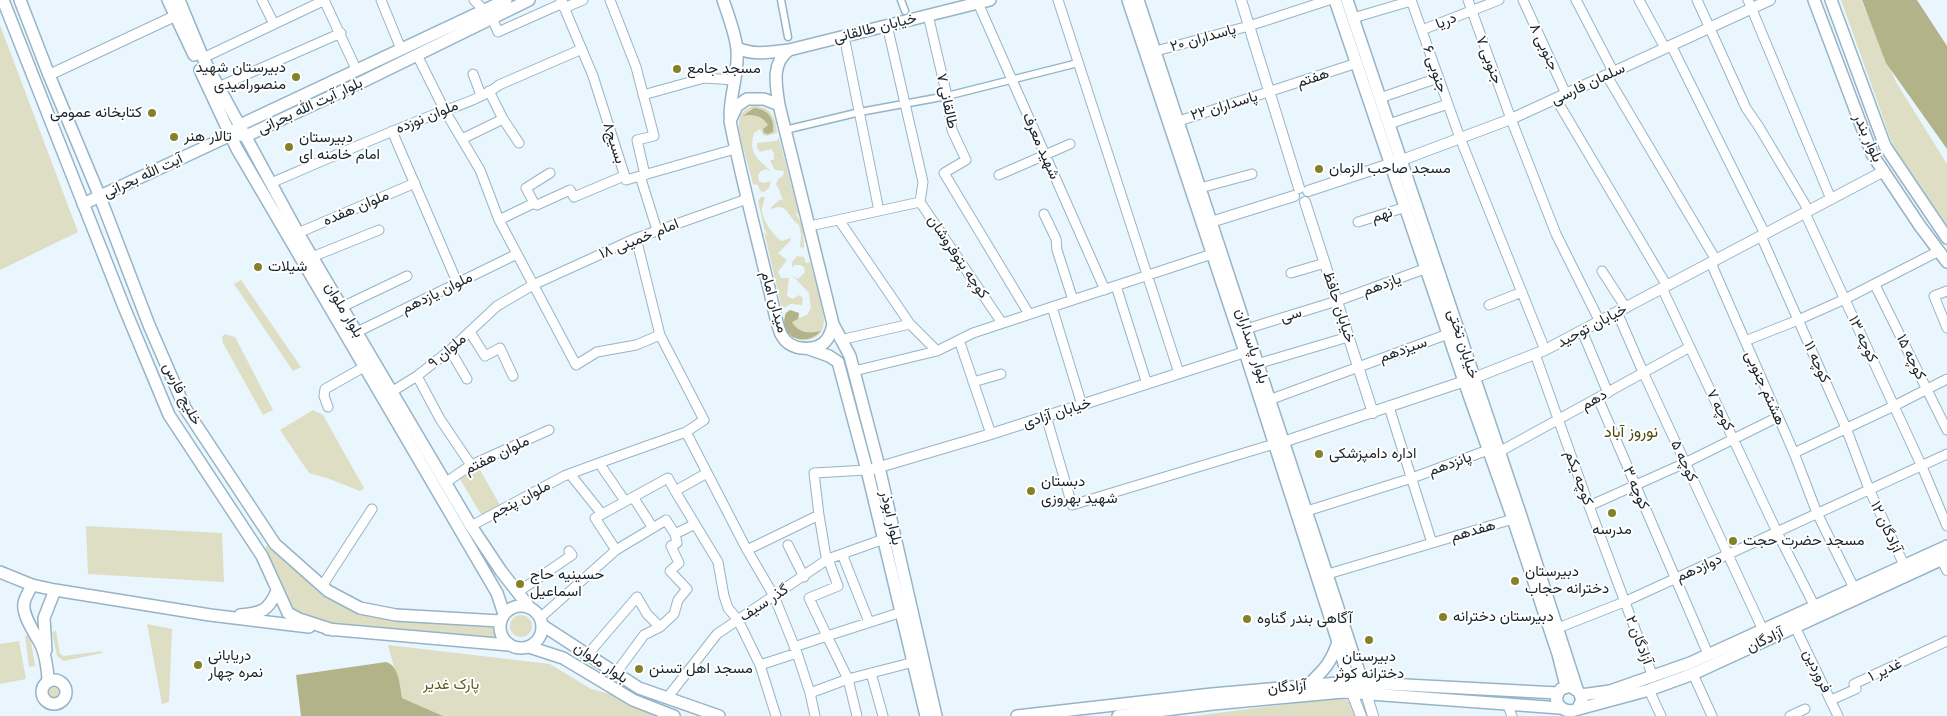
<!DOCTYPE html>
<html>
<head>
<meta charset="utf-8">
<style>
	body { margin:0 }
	canvas { display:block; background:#eaf6fe }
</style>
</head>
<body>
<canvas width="1947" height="716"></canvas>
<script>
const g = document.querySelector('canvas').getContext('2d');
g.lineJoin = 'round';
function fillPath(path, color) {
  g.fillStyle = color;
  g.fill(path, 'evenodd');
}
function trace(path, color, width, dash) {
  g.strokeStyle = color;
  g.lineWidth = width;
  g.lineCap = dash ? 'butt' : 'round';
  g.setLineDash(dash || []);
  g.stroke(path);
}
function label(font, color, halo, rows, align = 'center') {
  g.font = font + ' Montserrat,Vazirmatn,sans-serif';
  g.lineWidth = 4;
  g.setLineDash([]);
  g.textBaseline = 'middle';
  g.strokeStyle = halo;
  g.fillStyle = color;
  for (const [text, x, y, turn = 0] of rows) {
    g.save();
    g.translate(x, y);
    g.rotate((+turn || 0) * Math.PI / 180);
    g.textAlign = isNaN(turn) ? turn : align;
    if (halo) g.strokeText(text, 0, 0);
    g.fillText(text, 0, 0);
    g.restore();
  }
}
const green = new Path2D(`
	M1841 0H1861L1896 82 1947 164V227L1896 154Z
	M0 25 78 232 0 270Z
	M753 106C770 105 776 117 777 133L767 136 763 135 760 129 754 133C748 154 758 159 772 172L766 169 761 171 758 175 759 181 764 183 771 181 769 188 764 192 760 191 758 185 753 184C750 170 738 135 739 123 739 114 745 109 753 106Z
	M779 138 799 215 795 212 803 226 804 248 800 247 801 235 799 225C788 218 787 201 772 209L771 207 781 199 785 202C780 197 781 190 776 185L778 179 783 176 784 171 775 170 770 161 774 159V153L771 149 760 152 757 148V143L776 141Z
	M761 197H765C764 201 762 206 762 210 762 219 774 237 782 241L790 238 791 240 778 253 787 260 778 272 781 278H789L787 296 793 299 799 295 803 298 802 305 791 304 782 309 764 232 768 236 764 228 758 201Z
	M797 256 804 257 806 263 810 262C814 277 824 307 824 322 822 352 774 342 786 313L790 310 799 313V318L807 315 811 308 809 293 792 275 798 279 805 272 804 267 800 265H794L792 268V262Z
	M241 280 301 367 293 371 234 284Z
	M225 334 235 337 273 410 263 415 223 343 222 337Z
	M313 410 323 415 364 488 360 491 327 478 309 473 280 430Z
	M479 468 500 505 482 516 460 479Z
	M86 526 222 533 224 582 88 574Z
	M266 546H274L358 610 494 625 497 631 495 635 488 639 336 625 303 615 287 607 264 553Z
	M510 626a11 11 0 1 1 22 0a11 11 0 1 1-22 0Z
	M147 624 172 629 169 702 162 704Z
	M56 631 60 654 64 656 102 651V653L64 661 57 656 52 632Z
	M30 635 35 666 29 667 25 636Z
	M19 641 26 679 0 684V644Z
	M388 645 550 664 591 689 614 695 657 716H443L402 698Z
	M42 692a12 12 0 1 1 24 0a12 12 0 1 1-24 0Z
	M1335 698C1350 699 1353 703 1357 716H1193Z`);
const water = new Path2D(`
	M1862 0H1917L1947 46V149L1886 63Z
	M754 108C768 109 775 119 773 132L768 134 764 133 763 129 768 125C763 116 753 113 743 116Z
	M790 310 799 313 798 319 792 322C798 333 810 334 821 331 804 349 777 336 786 313Z
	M386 662C399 665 400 687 402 698L443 716H301L296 675Z`);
const pedestrian = new Path2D(`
	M781 0 788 37
	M901 0 905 11
	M785 130 860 112 947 96 1078 63`);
const minor = new Path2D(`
	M262 0 274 24
	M324 0 357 71
	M381 0 401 49
	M474 0 484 10
	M561 0 593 76 626 180 735 149
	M610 0 636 67 654 136 637 140 645 175
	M1058 0 1179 373
	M1411 0 1460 138 1545 350
	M1468 0 1511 119 1556 234 1600 322
	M1523 0 1566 94
	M1576 0 1614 73
	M1639 0 1665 48
	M1697 0 1746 108 1759 127 1809 211
	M1748 0 1831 199
	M978 3 1105 290
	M564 8 583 0
	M928 15 947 96 952 130 966 160 944 173 1029 314
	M492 18 498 32 563 3
	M1353 18 1411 1
	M887 25 923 182 920 202
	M1422 30 1499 0
	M844 36 879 211
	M1671 45 1765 234
	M1156 51 1249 26 1329 0
	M417 55 445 111 480 170 499 220 576 365 597 352 636 345 660 335
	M203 58 325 0
	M473 74 481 95
	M1607 76 1716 260
	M218 87 341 33
	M489 91 503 119 519 143
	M643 95 704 78 734 80
	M1380 98 1438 78
	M1556 99 1667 286
	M1179 121 1357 63
	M1389 124 1448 104
	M392 131 457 282
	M462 139 503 119
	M999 175 1070 144
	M640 176 657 230
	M271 183C322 161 372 139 423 119 446 109 479 101 499 85L582 49
	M1200 188 1252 174
	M534 203 526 188 550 173
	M1805 213 1923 469 1947 526
	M1044 214 1056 239 1057 250 1073 300
	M499 220 534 203 537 205 570 190 574 197 624 176
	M839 220 910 324 937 351
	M1358 222 1406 207
	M810 226 920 202 1002 323
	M298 233 415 183
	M1761 236 1846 428 1869 489 1904 565
	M636 238 660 335 704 420 686 432 746 548 774 596 797 653 810 693
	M312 257 379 230
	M1711 263 1794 453 1817 513 1854 588
	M1602 271 1626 308
	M1291 273 1325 263
	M1875 285 1947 430
	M1116 286 1147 384
	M1662 288 1777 532 1815 607
	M1947 291 1934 296 1947 328
	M1489 305 1522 292
	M342 307 407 276
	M1052 307 1082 405
	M1617 312 1643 372 1763 630
	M1246 329 1337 301 1427 268
	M1582 331 1608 393
	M357 332 517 254
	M470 332 485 356 500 348 513 376
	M840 340 910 324
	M959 340 991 434
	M1745 341 1798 320 1845 299 1939 251
	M450 350 467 379
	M1535 354 1589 506 1653 677
	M1257 364 1348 337
	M854 371 937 351 973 333 1212 254
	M417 376 440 419 471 465
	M973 382 1001 374
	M393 391 417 376 450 350 497 306 533 285 634 239 747 199
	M1598 398 1708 654
	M1269 400 1448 334
	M328 407 324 396 325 389 364 367
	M1389 407 1432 543
	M1046 416 1072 505 1274 444
	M1499 452 1690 347
	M1794 453 1894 406 1947 379
	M599 463 686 432
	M570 474 602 514
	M445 483 471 465 549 430
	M675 491 718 562 724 596 728 608 738 620 760 665 776 716
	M633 497 653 528
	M1589 506 1685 463 1778 417
	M1307 511 1412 478 1488 450
	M819 515 814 473 867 470
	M471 526 564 476 599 463 625 501
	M788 545 804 577
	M616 550 595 518 668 478 675 491 707 473
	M747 550 819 515 826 557 828 559 838 586 809 598 827 636 794 647
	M842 554 869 622
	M1328 574 1513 519
	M322 586 372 509
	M518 592 572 555 569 551
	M902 612 827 636 848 679 914 662
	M540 618 616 550 666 520 675 534 695 524
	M1795 627 1838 716
	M1558 628 1624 602 1947 454
	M588 654 637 597 647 614 660 627
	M760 665 797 653
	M616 673 644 635 660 627 674 614 678 600 687 589 670 571 679 563 671 546 677 543 675 534
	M871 673 883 716
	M1693 674 1712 716
	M1649 690 1661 716
	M667 698 717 634 828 559 884 539
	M1831 700 1856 689 1854 684 1947 641
	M1507 703 1512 716
	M815 716 810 693 848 679 857 716
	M1790 716 1805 709`);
const tertiary = new Path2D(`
	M1241 0 1299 188
	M49 75 175 16
	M1308 191 1402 160 1511 119 1770 0
	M1305 202 1373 413
	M1211 222 1294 196
	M1283 442 1474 378 1545 350 1884 171
	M873 469 991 434 1245 352
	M1942 559 1947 570
	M1352 693 1361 716
	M1366 693 1373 716`);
const secondary = new Path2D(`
	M3 0 124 307 169 415 262 556 288 613 299 619 333 630
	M20 0 49 75 100 197 149 325 185 408 275 544 328 591 360 608 396 615 500 621
	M168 0 194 55
	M179 0 203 58 298 233 471 526 501 571 530 608
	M723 0C728 14 736 36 737 50 739 72 730 94 730 116
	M1128 0 1245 352 1338 642 1352 693
	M1138 0 1366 693
	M1335 0 1464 381 1513 519 1558 654 1566 686
	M1347 0 1521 516 1577 689
	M1814 0 1872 154 1920 226 1947 262
	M1831 0 1885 146 1947 238
	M737 48C755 56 771 52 789 50L990 0
	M200 70 237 149 497 593 504 614
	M747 99H764L779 105 833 324C831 335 827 344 816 347 803 350 789 348 782 336 777 329 772 299 769 288 756 233 741 177 730 121L737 106Z
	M779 105C776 85 771 63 789 50
	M240 135 246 136 364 81 529 0
	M83 204 231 135 240 125 506 0
	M833 324 850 356 879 467 936 716
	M809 349 829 356 838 362 867 470 926 716
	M0 572 32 585 55 590 210 615 309 627
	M32 585C30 590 25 597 24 603 22 615 34 632 40 643 45 652 48 670 48 682
	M500 627a21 21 0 1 1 42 0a21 21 0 1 1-42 0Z
	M240 615C262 613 268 611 277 591
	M542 625 639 688 719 716
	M327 629 509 645
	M529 647 563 658 633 700 674 716
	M46 650 44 618 55 590
	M42 692a12 12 0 1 1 24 0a12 12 0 1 1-24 0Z
	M1308 685C1324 670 1331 663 1338 642
	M1581 695 1610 691 1690 663 1947 546
	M1578 708 1582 700 1579 692 1570 686 1561 689C1552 699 1558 710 1571 711L1649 690 1693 674 1947 557
	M1017 716 1212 694 1349 682 1558 693
	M1118 716 1213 704 1343 692 1560 708`);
const markers = [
	[677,69,5,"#848129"],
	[296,77,5,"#848129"],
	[152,113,5,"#848129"],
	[174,137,5,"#848129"],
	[289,147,5,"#848129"],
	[1319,169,5,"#848129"],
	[258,267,5,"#848129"],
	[1319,454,5,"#848129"],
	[1031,491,5,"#848129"],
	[1612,513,5,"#848129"],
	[1733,541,5,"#848129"],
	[1515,581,5,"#848129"],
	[520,584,5,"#848129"],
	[1443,617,5,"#848129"],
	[1247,619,5,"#848129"],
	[1369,640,5,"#848129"],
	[198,665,5,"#848129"],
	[639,669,5,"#848129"]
];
const streetNames = [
	["دریا",1446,21,-22],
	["خیابان طالقانی",875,28,-14],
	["پاسداران ۲۰",1203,38,-16],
	["۸ جنوبی",1544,47,65],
	["۷ جنوبی",1489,60,69],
	["۶ جنوبی",1435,69,71],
	["هفتم",1313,78,-18],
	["سلمان فارسی",1588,84,-25],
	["طالقانی ۷",947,101,78],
	["بلوار آیت الله بحرانی",310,106,-25],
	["پاسداران ۲۲",1224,106,-17],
	["ملوان نوزده",427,117,-22],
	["بلوار بندر",1868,138,66],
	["بسیج۸",614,143,72],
	["شهید معرف",1041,146,66],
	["آیت الله بحرانی",143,176,-25],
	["ملوان هفده",356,208,-23],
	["نهم",1382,215,-17],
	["امام خمینی ۱۸",639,239,-22],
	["کوچه پتوفروشان",958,257,56],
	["یازدهم",1382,285,-20],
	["ملوان یازدهم",437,293,-26],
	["میدان امام",774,302,74],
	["خیابان حافظ",1339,307,72],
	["بلوار ملوان",344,310,59],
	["سی",1291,315,-17],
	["خیابان توحید",1592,326,-28],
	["کوچه ۱۳",1863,339,65],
	["خیابان تختی",1463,344,72],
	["بلوار پاسداران",1252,346,72],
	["سیزدهم",1403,350,-20],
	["ملوان ۹",447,351,-40],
	["کوچه ۱۵",1911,357,64],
	["کوچه ۱۱",1817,362,66],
	["هشتم جنوبی",1765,388,66],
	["خلیج فارس",182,394,63],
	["دهم",1594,400,-30],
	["کوچه ۷",1720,410,64],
	["خیابان آزادی",1057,413,-18],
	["ملوان هفتم",497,455,-26],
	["کوچه ۵",1684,461,65],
	["پانزدهم",1450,464,-20],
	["کوچه یکم",1579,478,70],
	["کوچه ۳",1636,488,67],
	["ملوان پنجم",520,500,-28],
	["بلوار ابوذر",891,518,77],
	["آزادگان ۱۲",1886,527,65],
	["هفدهم",1473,531,-16],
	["دوازدهم",1699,568,-24],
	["گذر سیف",764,603,-33],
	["آزادگان ۲",1639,640,69],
	["آزادگان",1765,640,-25],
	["بلوار ملوان",601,663,34],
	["غدیر ۱",1885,670,-25],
	["فروردین",1817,671,64],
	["آزادگان",1287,687,-5]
];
const poiNames = [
	["دبیرستان شهید",286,68,"right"],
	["منصورامیدی",286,85,"right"],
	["مسجد جامع",687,69],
	["کتابخانه عمومی",142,113,"right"],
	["تالار هنر",184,137],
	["دبیرستان",299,138],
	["امام خامنه ای",299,155],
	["مسجد صاحب الزمان",1329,169],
	["شیلات",268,267],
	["اداره دامپزشکی",1329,454],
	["دبستان",1041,482],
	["شهید بهروزی",1041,499],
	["مدرسه",1612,530,"center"],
	["مسجد حضرت حجت",1743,541],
	["دبیرستان",1525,572],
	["دخترانه حجاب",1525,589],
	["حسینیه حاج",530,575],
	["اسماعیل",530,592],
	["دبیرستان دخترانه",1453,617],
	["آگاهی بندر گناوه",1257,619],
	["دریابانی",208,656],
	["نمره چهار",208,673],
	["دبیرستان",1369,657,"center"],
	["دخترانه کوثر",1369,674,"center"],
	["مسجد اهل تسنن",649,669]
];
const parkNames = [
	["پارک غدیر",451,685]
];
const neighbourhoodNames = [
	["نوروز آباد",1631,432]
];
fillPath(green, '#dddec4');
fillPath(water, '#b3b38a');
trace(pedestrian, '#96b4c7', 9);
trace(minor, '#96b4c7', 11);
trace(tertiary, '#96b4c7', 12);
trace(secondary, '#96b4c7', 14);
trace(pedestrian, '#fff', 6);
trace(minor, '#fff', 9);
trace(tertiary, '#fff', 10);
trace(secondary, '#fff', 11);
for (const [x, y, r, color] of markers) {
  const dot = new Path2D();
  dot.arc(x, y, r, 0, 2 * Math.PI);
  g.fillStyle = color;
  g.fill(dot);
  trace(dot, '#fff', 2);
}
label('15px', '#19242b', '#fff', streetNames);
label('15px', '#19242b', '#fff', poiNames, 'left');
label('15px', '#5c5a18', '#fff', parkNames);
label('16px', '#4d4b0c', '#fff', neighbourhoodNames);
</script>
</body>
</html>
